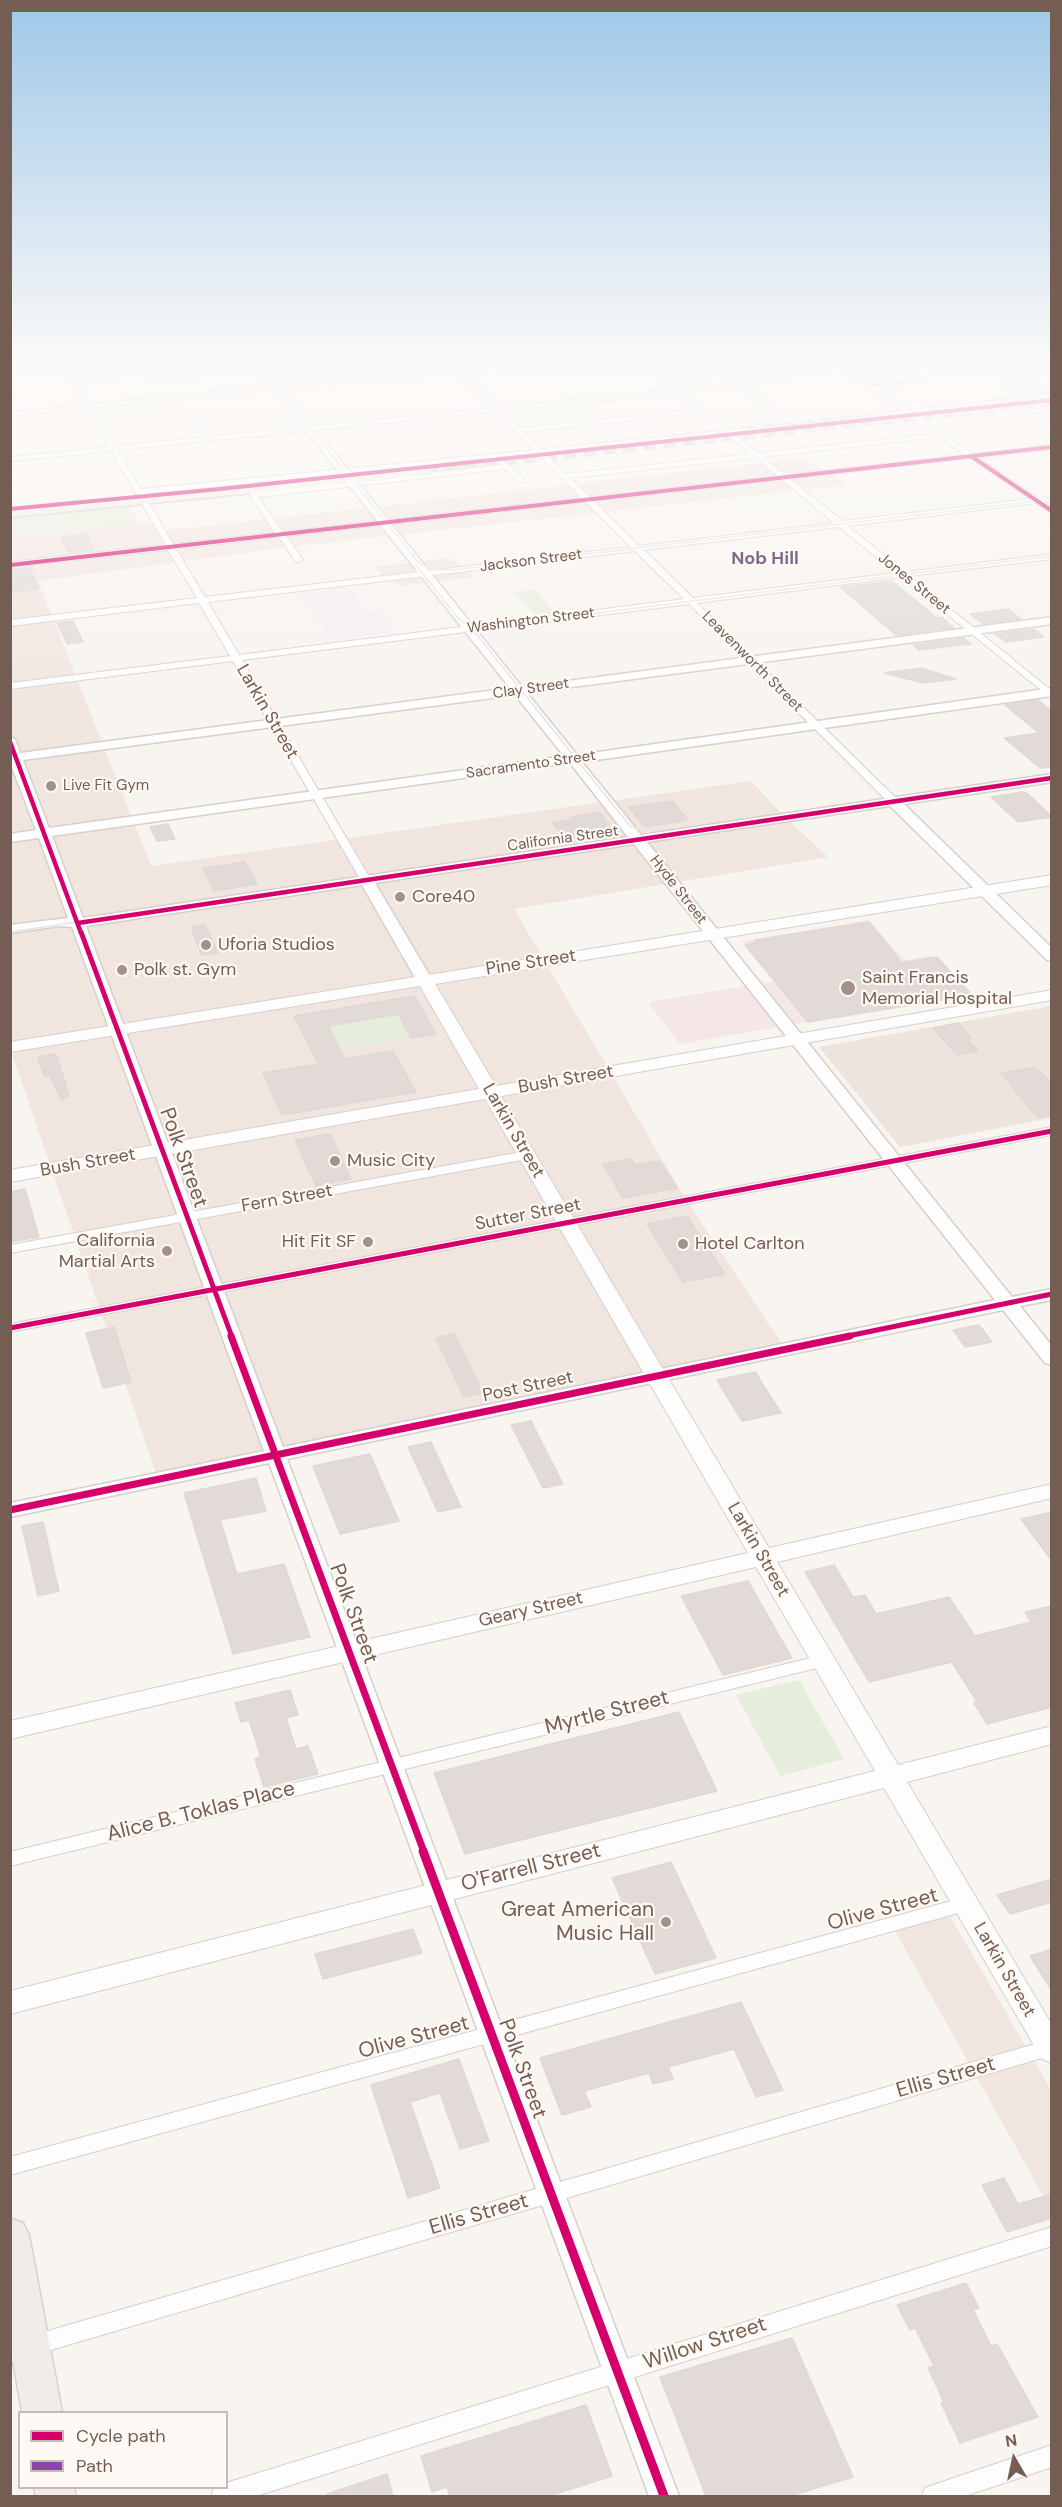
<!DOCTYPE html>
<html>
<head>
<meta charset="utf-8">
<style>
	body { margin:0 }
	#map { position:relative; width:1062px; height:2507px; overflow:hidden; background:#f8f4f0; font-family:"DM Sans",sans-serif }
	canvas { display:block }
	.frame { position:absolute; inset:0; border:12px solid #745d52; pointer-events:none }
	.legend { position:absolute; left:18px; top:2411px; width:210px; height:78px; box-sizing:border-box; background:#fef9f4; border:2px solid #c7bbb3; margin:0; padding:8px 10px; list-style:none; font-size:18px; color:#745d52 }
	.legend li { display:flex; align-items:center; gap:12px; height:30px }
	.legend b { width:30px; border:2px solid #c7bbb3 }
	.north { position:absolute; left:984px; top:2429px; width:60px; height:60px; -webkit-text-stroke:4px #fef9f4; paint-order:stroke; rotate:351deg; font-size:16px; font-weight:700; line-height:24px; text-align:center; color:#745d52 }
	.north::after { content:''; display:block; margin:auto; width:21px; height:27px; background:#745d52; clip-path:polygon(50% 0,100% 100%,50% 72%,0 100%) }
</style>
</head>
<body>
<div id="map">
<canvas width="1062" height="2507"></canvas>
<div class="frame"></div>
<ul class="legend">
<li><b style="height:8px;background:#d6006c"></b>Cycle path</li>
<li><b style="height:8px;background:#8e44ad"></b>Path</li>
</ul>
<div class="north">N</div>
</div>
<script>
const g = document.querySelector('canvas').getContext('2d');
g.lineJoin = 'round';
function fillPath(path, color) {
  g.fillStyle = color;
  g.fill(path, 'evenodd');
}
function trace(path, color, width, dash) {
  g.strokeStyle = color;
  g.lineWidth = width;
  g.lineCap = dash ? 'butt' : 'round';
  g.setLineDash(dash || []);
  g.stroke(path);
}
function label(font, color, halo, rows, align = 'center') {
  g.font = font + ' "DM Sans",sans-serif';
  g.lineWidth = 4.5;
  g.setLineDash([]);
  g.textBaseline = 'middle';
  g.strokeStyle = halo;
  g.fillStyle = color;
  for (const [text, x, y, turn = 0] of rows) {
    g.save();
    g.translate(x, y);
    g.rotate((+turn || 0) * Math.PI / 180);
    g.textAlign = isNaN(turn) ? turn : align;
    if (halo) g.strokeText(text, 0, 0);
    g.fillText(text, 0, 0);
    g.restore();
  }
}
const residential = new Path2D(`
	M1051 1006V1118L900 1147 819 1047Z`);
const commercial = new Path2D(`
	M807 458 847 485 288 547 38 581 151 866 751 781 786 818 828 857 514 909 683 1195 785 1349 158 1479 11 1051 10 521 18 537 156 522 162 531Z
	M450 558 475 577 400 586 381 575 374 567Z
	M950 1916 1051 2090V2210L895 1931Z`);
const education = new Path2D(`
	M349 587 366 610 378 609 394 633 334 641 299 593Z`);
const medical = new Path2D(`
	M869 920 904 960 931 956 967 995 680 1044 651 1007 650 1002 776 981 743 941Z`);
const green = new Path2D(`
	M853 366H944L865 374Z
	M492 458 499 465 457 471 448 462Z
	M130 507 140 523 18 537 10 517Z
	M533 590 536 591 556 614 536 616 514 592Z
	M398 1014 411 1038 340 1050 328 1026Z
	M799 1680 844 1759 780 1776 736 1695Z`);
const building = new Path2D(`
	M1024 377 1043 389 1049 392 1020 395 1000 382Z
	M86 534 94 550 69 553 61 537Z
	M30 568 39 589 10 593V570Z
	M892 581 937 618 942 617 954 628 896 635 840 587Z
	M1008 609 1021 619 983 624 970 614Z
	M73 621 83 642 67 644 57 623Z
	M1034 629 1044 637 1006 642 995 634Z
	M964 638 971 644 919 650 913 645Z
	M921 668 956 679 923 683 884 673Z
	M1038 700 1052 711V767L1040 768 1004 738 1039 733 1005 705Z
	M1022 792 1027 793 1052 817 1018 822 991 797Z
	M672 801 688 820 645 827 629 807Z
	M599 812 615 832 566 840 553 823 574 819 572 817Z
	M168 824 175 839 157 841 150 827Z
	M245 862 257 884 214 891 203 868Z
	M869 922 902 963 937 957 972 995 808 1022 745 945 758 942 755 940Z
	M205 925 211 938 218 953 202 955 191 927Z
	M414 996 436 1034 411 1038 398 1014 328 1026 345 1059 393 1051 416 1092 282 1115 263 1073 318 1064 294 1016Z
	M958 1023 971 1038 967 1039 978 1051 957 1055 933 1028Z
	M56 1054 69 1096 61 1099 50 1076H44L38 1057Z
	M1035 1067 1052 1084V1115L1038 1118 1001 1073Z
	M330 1134 351 1179 316 1186 295 1140Z
	M631 1159 635 1165 660 1161 677 1188 623 1198 603 1164Z
	M25 1189 39 1237 10 1242V1192Z
	M687 1216 725 1274 683 1282 647 1224Z
	M979 1325 992 1342 965 1347 953 1330Z
	M114 1327 131 1382 103 1388 86 1333Z
	M454 1334 463 1352 483 1393 464 1397 436 1338Z
	M755 1372 781 1413 742 1421 717 1380Z
	M531 1421 563 1484 543 1488 511 1425Z
	M431 1442 461 1507 438 1512 408 1447Z
	M370 1454 399 1521 340 1534 313 1466Z
	M256 1478 266 1511 220 1520 237 1574 284 1564 310 1637 233 1654 184 1493Z
	M1052 1512V1561L1021 1519Z
	M43 1522 59 1591 38 1596 22 1526Z
	M834 1565 853 1597 865 1595 876 1614 949 1597 975 1636 1031 1622 1025 1612 1052 1606V1707L987 1724 974 1703 977 1702 952 1662 869 1682 805 1572Z
	M748 1581 792 1658 723 1675 681 1596Z
	M290 1690 298 1715 286 1718 296 1749 308 1746 318 1774 264 1787 255 1759 261 1757 249 1720 241 1722 235 1703Z
	M679 1712 717 1791 465 1854 434 1773Z
	M671 1862 716 1958 655 1974 612 1878Z
	M1052 1879V1902L1010 1914 997 1895Z
	M413 1929 422 1953 323 1979 315 1954Z
	M1052 1949V1991L1030 1956Z
	M741 2002 783 2090 756 2097 734 2049 668 2067 673 2079 653 2084 649 2073 584 2091 591 2107 562 2115 540 2058Z
	M459 2059 489 2141 460 2149 440 2093 410 2102 440 2188 408 2198 371 2085Z
	M1004 2178 1018 2204 1052 2194V2218L1007 2232 982 2185Z
	M966 2283 979 2308 973 2310 991 2346 997 2344 1038 2417 960 2443 941 2403 944 2402 928 2368 934 2366 915 2328 910 2330 897 2305Z
	M792 2338 853 2477 790 2496H706L660 2377Z
	M586 2405 612 2476 549 2496H450L447 2487 432 2492 421 2456Z
	M387 2474 393 2496H327V2494Z`);
const primaryTunnel = new Path2D(`
	M424 468 1052 400`);
const pedestrian = new Path2D(`
	M911 381 918 380
	M895 383 903 382
	M869 385 886 384`);
const minor = new Path2D(`
	M62 366H68L75 377 141 370 144 372 77 381 91 404 451 368 450 366H497L462 371 499 407 672 390 644 366H651L730 430 806 424 902 411 838 366H846L910 410 1052 394V398L915 414 973 454 1052 445V449L979 458 1039 498 1052 497V501L1044 502 1052 507V513L1036 503 848 526 905 572 1052 554V559L910 576 1052 691V699L901 577 697 603 898 800V804H890L689 604 242 660 371 880 366 883 362 882 233 661 10 689V683L230 656 199 603 10 626V620L197 598 168 550 10 567V562L166 545 111 451 10 461V457L109 447 86 409 10 416V412L84 405ZM455 372 491 408 213 436 192 408 188 410 206 437 116 446 93 408ZM676 393 696 409 520 428 503 411ZM495 412 534 450 141 489 118 450ZM701 413 722 431 541 449 524 432ZM907 415 934 434 758 453 735 434ZM727 435 750 454 566 474 545 453ZM940 437 965 455 785 475 763 457ZM538 454 582 498 283 532 258 497 505 469 518 482H524V478L501 459 497 461 501 465 250 493 249 495 275 533 173 544 144 494ZM755 458 777 476 590 497 570 478ZM971 458 1030 499 843 521 790 479ZM782 480 834 523 639 546 594 501ZM586 502 631 547 205 597 176 549 279 537 296 562H299L303 560 286 536ZM839 527 896 573 693 598 644 550ZM635 551 684 599 239 655 208 602Z
	M687 366 713 385 786 379 784 382 745 386 780 414 773 416 737 387 692 391 672 379 677 378 693 387 705 386 685 369V367Z
	M1033 366H1041L1052 373V378Z
	M263 367 261 370 146 381 143 379 146 377Z
	M332 367 334 370 266 377 263 375Z
	M1052 407V411L1015 415 1011 413Z
	M1052 1127V1135L10 1332V1324Z
	M527 1151 533 1155 532 1158 10 1253V1245Z
	M823 1655 829 1657 831 1661 829 1665 10 1866V1852Z
	M966 1897 973 1899 975 1904 973 1909 10 2175V2157Z
	M1052 2039V2055L10 2362V2342Z
	M1052 2227V2246L256 2496H211L214 2488H226V2483Z
	M1052 2445V2467L965 2496H922L925 2488 933 2485Z`);
const tertiary = new Path2D(`
	M48 366H77L72 369 10 376V370Z
	M254 366H264L349 471V475H341Z
	M352 479 356 480 522 687 1052 617V624L527 693 577 755 1052 688V696L582 762 641 835 1052 774V782L904 804 1052 948V961L1047 960 890 806 647 842 1012 1297 1052 1289V1300L1020 1306 1052 1346V1365L1045 1363 1003 1310 287 1459 679 2496H649L269 1463 10 1517V1503L264 1451 72 927 60 926 10 933V925L68 918 39 838 10 842V834L36 830 10 762V738L15 739 20 753 510 688 348 484V480ZM515 695 564 756 49 828 23 760ZM570 763 628 837 83 918 52 836ZM634 844 995 1300 283 1447 86 926 362 885 417 981 425 986 433 981 375 883Z`);
const secondary = new Path2D(`
	M1052 875V885L435 984 496 1086 1052 990V1000L501 1096 769 1548 1052 1484V1498L777 1562 898 1765 1052 1726V1744L907 1782 1052 2025V2063L1042 2059 884 1788 10 2014V1991L875 1771 756 1567 10 1739V1721L748 1553 485 1099 10 1182V1170L479 1089 420 986 10 1052V1042Z`);
const primary = new Path2D(`
	M426 468 430 469 432 472 430 475 10 517V509Z`);
const trunk = new Path2D(`
	M10 2218 23 2223 29 2235 62 2412H22L10 2344Z
	M34 2488H74L76 2496H36Z`);
const tram = new Path2D(`
	M261 366 419 563 431 569 453 570 1052 499
	M1033 366 1052 377
	M415 564 458 618 473 630 630 826 651 834
	M465 623 502 625 1052 556
	M10 932 1052 776`);
const tertiaryBridge = new Path2D(`
	M345 473 352 482`);
const quiet = new Path2D(`
	M382 366 392 376
	M911 381 918 380
	M895 383 903 382
	M869 385 886 384`);
const cyclewayFar4 = new Path2D(`
	M971 456 1052 511
	M10 509 220 489 1052 400
	M10 565 1052 447`);
const cyclewayFar3 = new Path2D(`
	M10 742 81 933
	M78 923 1052 778`);
const cyclewayFar2 = new Path2D(`
	M81 932 232 1337
	M10 1328 1052 1131
	M843 1337 1052 1294`);
const cyclewayFar1 = new Path2D(`
	M231 1336 424 1852
	M10 1510 850 1336`);
const cycleway = new Path2D(`
	M423 1851 664 2496`);
const markers = [
	[51,786,6,"#a29289"],
	[400,897,6,"#a29289"],
	[206,945,6,"#a29289"],
	[122,970,6,"#a29289"],
	[848,988,8,"#a29289"],
	[335,1161,6,"#a29289"],
	[368,1242,6,"#a29289"],
	[683,1244,6,"#a29289"],
	[167,1251,6,"#a29289"],
	[666,1922,6,"#a29289"]
];
const farStreetnames = [
	["Jackson Street",531,561,-7],
	["Jones Street",914,584,39],
	["Washington Street",531,621,-7],
	["Leavenworth Street",752,662,45],
	["Clay Street",531,689,-8],
	["Sacramento Street",531,765,-8],
	["California Street",563,839,-8],
	["Hyde Street",678,890,52]
];
const farPoinames = [
	["Live Fit Gym",63,786]
];
const farQuarternames = [
	["Nob Hill",765,559]
];
const streetNames = [
	["Larkin Street",267,712,60],
	["Pine Street",531,963,-9],
	["Bush Street",566,1080,-10],
	["Larkin Street",513,1131,60],
	["Bush Street",88,1163,-10],
	["Fern Street",287,1199,-10],
	["Sutter Street",528,1215,-11],
	["Post Street",528,1387,-12],
	["Larkin Street",758,1550,60],
	["Geary Street",531,1610,-13],
	["Larkin Street",1004,1970,60]
];
const poiNames = [
	["Core40",412,897],
	["Uforia Studios",218,945],
	["Polk st. Gym",134,970],
	["Saint Francis",862,978],
	["Memorial Hospital",862,999],
	["Music City",347,1161],
	["California",155,1241,"right"],
	["Martial Arts",155,1262,"right"],
	["Hit Fit SF",356,1242,"right"],
	["Hotel Carlton",695,1244]
];
const nearStreetnames = [
	["Polk Street",183,1158,70],
	["Polk Street",353,1614,70],
	["Myrtle Street",607,1713,-14],
	["Alice B. Toklas Place",201,1812,-14],
	["O'Farrell Street",531,1868,-14],
	["Olive Street",883,1910,-15],
	["Olive Street",414,2038,-15],
	["Polk Street",522,2069,70],
	["Ellis Street",946,2078,-16],
	["Ellis Street",479,2215,-16],
	["Willow Street",705,2344,-18]
];
const nearPoinames = [
	["Great American",654,1910],
	["Music Hall",654,1934]
];
fillPath(residential, '#ede4dd');
fillPath(commercial, '#f1e5e0');
fillPath(education, '#f5eef4');
fillPath(medical, '#f5e7e7');
fillPath(green, '#e7eddd');
fillPath(building, '#e1dad6');
trace(building, '#e0d8d3', 1.5);
trace(primaryTunnel, '#d7cec8', 13, [13, 7]);
trace(pedestrian, '#d6d0cb', 8);
trace(minor, '#d6d0cb', 2);
trace(tertiary, '#d6d0cb', 3);
trace(secondary, '#d6d0cb', 2);
trace(primary, '#d9d1cd', 4);
trace(trunk, '#d9d1cd', 3);
trace(pedestrian, '#fefdfd', 6);
fillPath(minor, '#fefdfd');
fillPath(tertiary, '#fefdfd');
fillPath(secondary, '#fefdfd');
fillPath(primary, '#f2eee8');
fillPath(trunk, '#f2ece8');
trace(tram, '#e6e4e6', 1.5);
trace(tertiaryBridge, '#d6d0cb', 12, []);
trace(tertiaryBridge, '#fefdfd', 10);
trace(quiet, '#8e44ad', 2, [5, 2]);
trace(cyclewayFar4, '#d6006c', 4);
trace(cyclewayFar3, '#d6006c', 4.5);
trace(cyclewayFar2, '#d6006c', 5);
trace(cyclewayFar1, '#d6006c', 7);
trace(cycleway, '#d6006c', 9);
const sky = g.createLinearGradient(0, 0, 0, 717);
sky.addColorStop(0, '#9fc8e8');
sky.addColorStop(0.51, '#fcfaf8');
sky.addColorStop(1, '#fcfaf800');
g.fillStyle = sky;
g.fillRect(0, 0, 1062, 717);
for (const [x, y, r, color] of markers) {
  const dot = new Path2D();
  dot.arc(x, y, r, 0, 2 * Math.PI);
  g.fillStyle = color;
  g.fill(dot);
  trace(dot, '#fef9f4', 2);
}
label('15px', '#745d52', '#fef9f4', farStreetnames);
label('15px', '#745d52', '#fef9f4', farPoinames, 'left');
label('bold 18px', '#826a8f', '#fef9f4', farQuarternames);
label('18px', '#745d52', '#fef9f4', streetNames);
label('18px', '#745d52', '#fef9f4', poiNames, 'left');
label('21px', '#745d52', '#fef9f4', nearStreetnames);
label('21px', '#745d52', '#fef9f4', nearPoinames, 'right');
</script>
</body>
</html>
